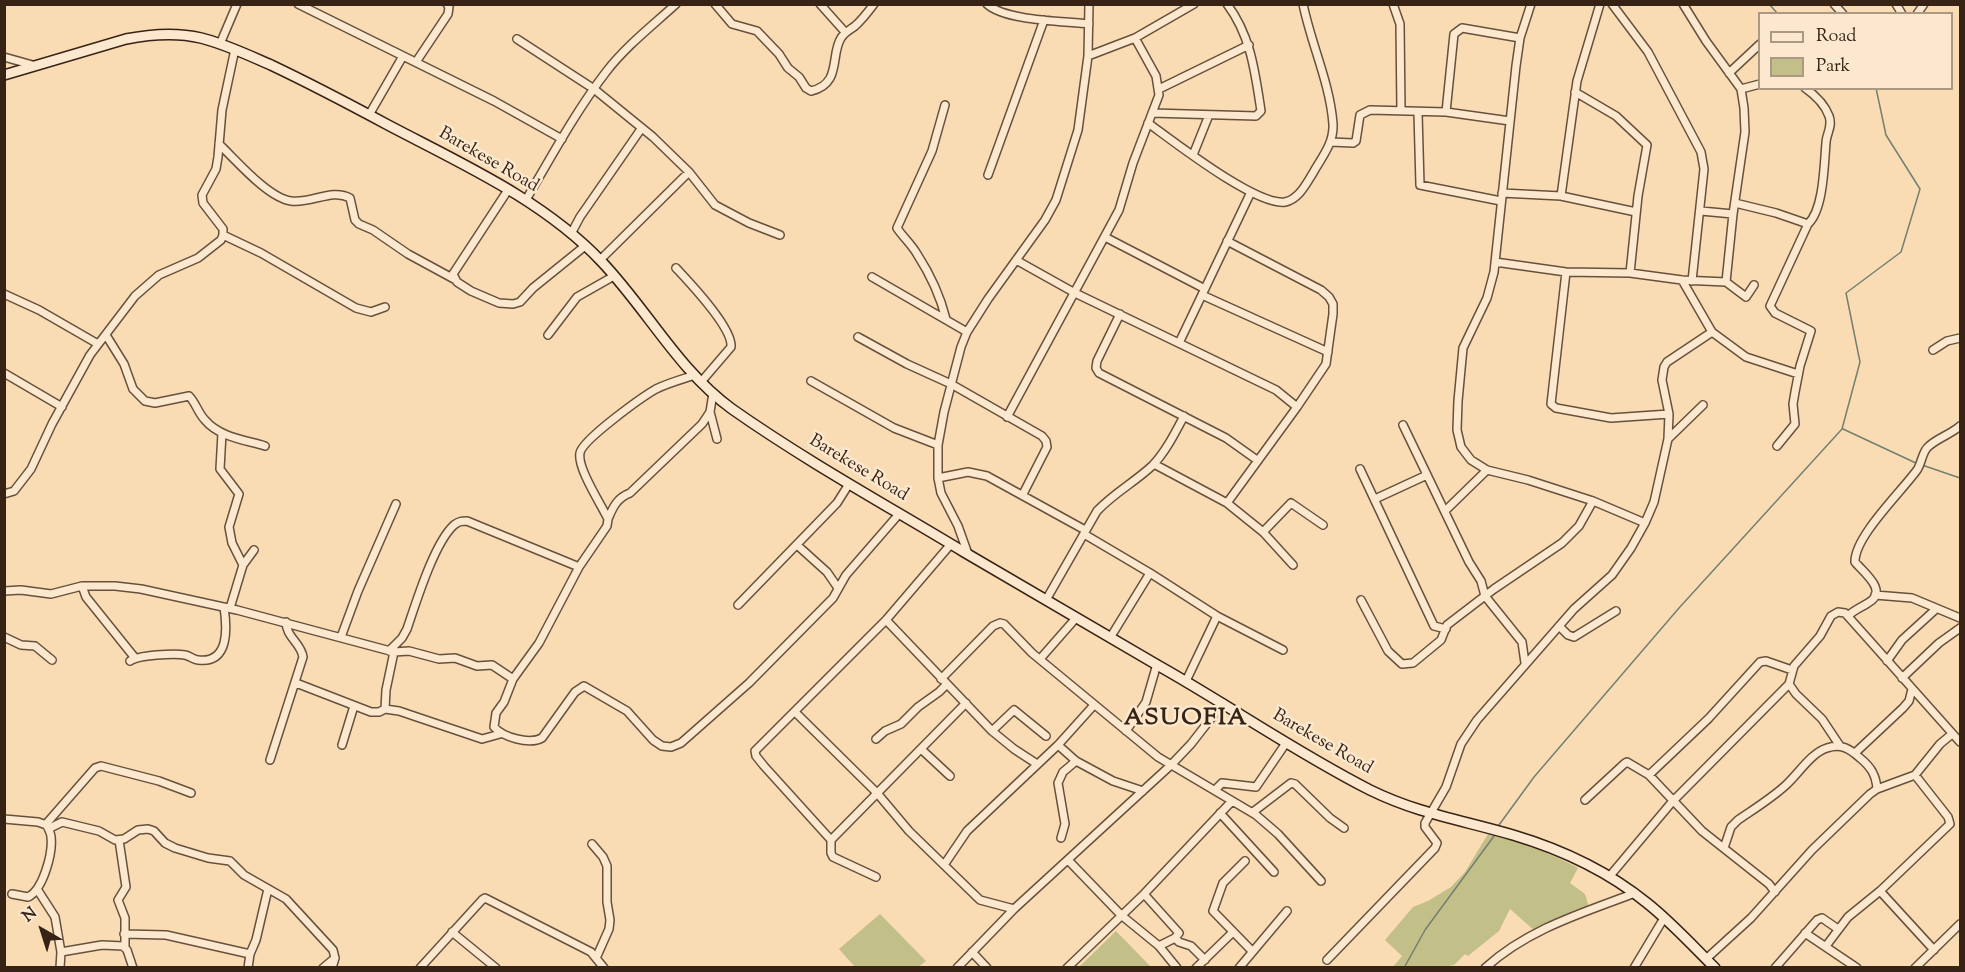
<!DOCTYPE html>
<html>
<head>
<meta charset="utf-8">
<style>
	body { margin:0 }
	#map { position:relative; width:1965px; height:972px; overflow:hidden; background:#f9dcb3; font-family:"Sorts Mill Goudy",serif }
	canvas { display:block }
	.frame { position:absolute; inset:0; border:6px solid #362316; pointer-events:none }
	.legend { position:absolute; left:1758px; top:12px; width:195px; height:78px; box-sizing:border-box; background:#fbe8ce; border:2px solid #ac9984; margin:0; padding:8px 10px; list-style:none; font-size:18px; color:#362316 }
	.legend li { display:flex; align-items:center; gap:12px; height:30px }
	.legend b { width:30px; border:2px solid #ac9984 }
	.north { position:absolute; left:12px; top:900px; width:60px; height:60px; -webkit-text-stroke:4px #fbe8ce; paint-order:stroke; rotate:321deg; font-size:16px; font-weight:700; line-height:24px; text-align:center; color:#362316 }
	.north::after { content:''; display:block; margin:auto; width:21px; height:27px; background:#362316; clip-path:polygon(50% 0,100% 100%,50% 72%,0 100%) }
</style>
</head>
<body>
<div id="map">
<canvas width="1965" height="972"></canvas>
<div class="frame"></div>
<ul class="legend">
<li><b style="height:8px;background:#fbe8ce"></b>Road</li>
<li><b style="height:16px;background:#c3bf89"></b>Park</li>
</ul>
<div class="north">N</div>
</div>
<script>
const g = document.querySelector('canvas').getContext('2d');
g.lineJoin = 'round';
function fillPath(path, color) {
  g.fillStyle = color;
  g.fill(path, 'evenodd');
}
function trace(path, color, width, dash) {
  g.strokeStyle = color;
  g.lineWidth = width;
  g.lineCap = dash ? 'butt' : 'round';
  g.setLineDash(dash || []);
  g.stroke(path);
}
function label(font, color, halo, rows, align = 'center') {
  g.font = font + ' "Sorts Mill Goudy",serif';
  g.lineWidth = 5;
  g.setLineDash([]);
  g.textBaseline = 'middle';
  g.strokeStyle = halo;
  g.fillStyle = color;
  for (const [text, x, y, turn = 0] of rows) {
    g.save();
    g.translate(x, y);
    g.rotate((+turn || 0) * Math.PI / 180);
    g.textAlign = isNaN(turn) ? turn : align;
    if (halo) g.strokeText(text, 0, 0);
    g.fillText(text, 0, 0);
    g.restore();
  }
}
const green = new Path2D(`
	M1488 834C1520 842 1549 852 1578 868L1570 883 1585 894 1589 908 1535 931 1510 909 1499 931 1468 956 1465 954 1454 965 1444 967H1393L1402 956 1385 940 1413 907 1428 901 1451 887 1465 872Z
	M880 914 926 961 918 967H855L839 949Z
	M1116 931 1150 966 1079 967Z`);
const stream = new Path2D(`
	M1769 4 1778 14
	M1843 429 1918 464
	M1922 465 1960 478
	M1499 825 1534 777 1679 608 1842 429 1860 362 1846 293 1901 252 1920 189 1886 135 1876 88
	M1404 968 1425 930 1494 836`);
const street = new Path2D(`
	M298 4 494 101 562 139
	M715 4 732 24 757 31 779 54 788 68 799 77 806 88 811 91C842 84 830 55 841 38 845 32 850 30 855 26 862 20 868 12 874 4
	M820 4 845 32
	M987 4C1005 21 1064 21 1089 24
	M1393 4 1400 24 1401 111
	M1531 4 1520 38 1516 66 1494 272 1487 298 1463 348 1458 401 1457 430 1461 447 1471 460 1487 470 1528 480 1593 501 1645 523
	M1612 4 1648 52 1701 152 1704 169 1692 281
	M1683 4 1706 41 1741 89 1744 108 1745 132 1733 214 1726 282
	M1834 4 1843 14
	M1896 4 1902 14
	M1917 14 1924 4
	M517 39 594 89 653 137 689 172 715 205 749 223 780 235
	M220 44 237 4
	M235 49 222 110 218 157 216 169 202 195 203 203 223 229V235L261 253 356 308 371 312 385 307
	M1088 56 1135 38 1194 4
	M4 57 36 66
	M416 62 448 14 449 7 447 4
	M1729 73 1760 44
	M1159 89 1249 45
	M1741 89 1760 84
	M1575 92 1616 116 1647 145 1638 196 1630 273
	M945 105 932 151 897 228C903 237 911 244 917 254 930 274 940 295 946 319
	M1446 112 1454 34 1462 28 1520 38
	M1152 113 1256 116 1261 111C1255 72 1251 36 1227 4
	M1418 113 1420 185 1501 201
	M369 115 403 56
	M1148 123C1173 141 1256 206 1285 202 1299 199 1306 184 1313 173 1322 157 1334 143 1333 124 1330 83 1311 44 1303 4
	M1331 142 1353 143 1356 141 1360 115 1370 110 1446 112 1510 121
	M219 144C236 160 268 198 291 201 311 204 332 188 350 198L355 220 359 224 373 230 408 254 454 279
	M1193 155 1209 115
	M988 175 1044 20
	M508 190 453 274 457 282 471 291 499 303 513 304 520 302 533 288 585 246
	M1502 193 1561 196 1636 212
	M1561 196 1577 81 1600 4
	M526 200C551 157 576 111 606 72 626 46 652 26 676 4
	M1735 203 1776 213 1808 224
	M1701 211 1733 214
	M571 234 580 217 641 129
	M1105 237 1205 289
	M1227 241 1321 290 1329 297 1333 304V314L1326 364 1297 407
	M600 260 689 172
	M1016 260 1075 293 1276 390 1297 407 1227 503
	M1495 262 1566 272 1630 273 1682 280 1726 282 1746 297 1754 285
	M676 268C689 282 733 328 731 347L701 382
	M1566 272 1551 404 1556 408 1611 418 1669 414
	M872 277 967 332
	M4 294 39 310 98 344
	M1202 295 1328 352
	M1120 314 1097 361 1096 368 1099 373 1226 438 1257 460
	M1712 332 1746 357 1798 374
	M106 335 124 364 133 389 145 401 155 403 189 396C196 403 198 413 205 420 219 437 245 440 265 446
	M548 335 577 297 614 276
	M858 337 907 364 951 384 1042 436 1046 441 1047 447 1023 494
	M1179 343 1251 192
	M1933 350 1947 341 1960 338
	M4 373 62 407
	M695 375C683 379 668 383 656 389 642 397 582 440 580 453 577 468 601 504 608 519L607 526 579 567 539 643 513 679 504 702 496 713 494 727C503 737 529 745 542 738L575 692 584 686 627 711 653 740 662 746 671 747 681 743 749 683 833 598 846 575 899 514
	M811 381 894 428 938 445
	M710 412 717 439
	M1007 417 1119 210 1133 163 1159 95 1156 76 1135 38
	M1403 425 1469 562 1481 581 1485 596 1522 642 1525 663
	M222 433 220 469 239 494 229 527 232 543 243 565
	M1668 439 1703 405
	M1777 446 1795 424 1793 404 1795 392 1800 366 1811 331 1775 313 1770 306 1808 224C1824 209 1824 164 1826 143 1826 134 1833 127 1829 116 1825 105 1815 95 1805 88
	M1154 464 1227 503 1263 532 1293 565
	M1360 469 1434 626 1446 629
	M938 478 968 472 987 476 1085 530
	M4 494 14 491 31 469 52 424 90 355 135 296 159 275 198 258 221 240 223 235
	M1375 499 1427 475
	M1445 511 1487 470
	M608 519C613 507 617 498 630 493L702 424 710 412 713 393
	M1263 532 1291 503 1323 525
	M1084 534 1150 573 1217 616 1283 650
	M797 545 827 572 838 588
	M968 554 958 526 941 493 938 478V445L944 412 961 347 967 332 988 299 1045 220 1056 200 1078 130 1088 56 1089 4
	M82 586 86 597 135 658
	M4 591 21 590 51 594 82 586H115L141 589 237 610 394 652 409 651 439 659 455 658 477 666 492 665 513 679
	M1875 595 1912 598 1960 618
	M1046 600 1097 511C1114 493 1135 482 1153 465 1166 451 1175 433 1184 416
	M1361 600 1388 651 1402 664 1413 663 1441 640 1447 625 1494 589 1562 543 1579 526 1593 501
	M738 605 837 503 849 484
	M230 608 243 565 254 550
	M1848 616C1854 610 1860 608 1868 603 1889 591 1864 573 1855 562 1854 537 1902 491 1917 470 1922 463 1922 451 1929 446 1938 438 1951 434 1960 426
	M886 620 992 731 1014 749 1037 764
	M1559 626 1568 635 1574 637 1616 611
	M4 637 21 645 35 646 52 660
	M341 637 358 591 396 504
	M1110 638 1150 573
	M389 651 402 638 407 629C416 603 434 543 454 525 459 521 462 521 467 521L579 567
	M394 652 386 690 385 709 399 711 482 739 500 734
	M1040 659 1076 618
	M130 661C138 655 175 653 185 655 190 656 194 660 198 660 230 664 227 627 224 607
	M1887 661 1902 640 1936 609
	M1902 678 1939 643 1960 628
	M941 679 993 626 1000 623 1004 624 1032 653 1158 757 1256 815 1278 834 1321 881
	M1186 681 1217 616
	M296 683 371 712H379L385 709
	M1789 684 1796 694 1822 719 1840 746
	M795 712 877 793 909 831 980 900 1014 909
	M992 731 1014 710 1046 736
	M1126 731 1146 702 1157 664
	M876 739 885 731 901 724 918 707 939 692 947 684
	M342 745 354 706
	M1058 745 1076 761 1113 781 1143 791
	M921 749 950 776
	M1855 753 1903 708 1909 701 1912 689
	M270 760 303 657C301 643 286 637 286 622
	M1649 775 1709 718 1760 662 1766 661 1792 670
	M1215 790 1222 783 1256 787 1286 743
	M1585 800 1624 764 1627 762 1649 775 1702 831 1769 884 1775 892
	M1253 812 1291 783 1295 784 1330 818 1344 828
	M1220 813 1274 872
	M4 819 38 822 52 827 62 822 99 831 115 840 124 839 138 830 148 829 154 831 165 843 175 848 208 858 230 861 244 875 286 899 333 950 335 958 332 968
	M1061 838 1065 824 1058 783 1063 772 1076 761
	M119 840 126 887 118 900 125 918V948
	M831 840 764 766 756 756 755 751 886 620 951 544
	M592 844 603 857 607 866V902L610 920 609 929 597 956
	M1724 848 1731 827 1738 820C1754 809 1772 798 1786 785 1799 773 1811 753 1827 748 1841 743 1850 749 1860 758 1871 767 1876 775 1877 789
	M1068 860 1121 915 1159 946 1177 968
	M1245 861 1223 883 1213 911 1252 951
	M944 865 967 831 1058 745 1094 705
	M876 877 833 857 831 853V840L966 703
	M1609 877 1672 802 1789 684 1794 666 1820 636 1831 616 1838 612 1845 613 1960 742
	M37 889 55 917 61 952 60 968
	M1880 891 1950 824 1948 817 1915 775
	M12 894 28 897C43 890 53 853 51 837 51 833 48 828 46 824L95 768 101 766 159 781 191 793
	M1144 894 1179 933 1175 938 1159 946
	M452 932 496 968
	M1805 933 1857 968
	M124 934 166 935 250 954
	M1175 938 1179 942 1191 946 1205 960
	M1826 946 1848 917 1880 891 1934 950
	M61 952 102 945 123 946 127 950 133 968
	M972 952 987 968
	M1706 959 1751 918 1812 850 1870 794 1877 789 1915 775 1940 744 1952 734
	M1327 960 1435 848 1437 843 1425 827V823L1446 787 1461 744 1477 720 1574 609 1612 575 1631 548 1645 523 1654 502 1668 439 1669 414 1662 380 1664 367 1667 362 1712 332 1682 280
	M248 968 250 954 256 940 268 889
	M323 968 335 958
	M420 968 482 900 485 898 591 952 604 968
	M957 968 1014 909 1171 765 1191 744 1223 703
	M1067 968 1144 894 1232 801
	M1196 968 1233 932
	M1239 968 1287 911
	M1485 968C1528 929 1582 913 1635 893
	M1634 968 1664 918
	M1775 968 1817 920 1822 918 1838 929
	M1915 968 1960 924`);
const secondary = new Path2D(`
	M4 75 126 39C151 34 176 32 201 38 225 44 248 55 271 65 311 84 349 104 388 125 462 164 543 200 601 261 647 309 678 370 732 409 806 461 886 505 964 552 1029 590 1094 628 1159 666 1230 706 1297 753 1370 790 1419 814 1462 820 1513 835 1560 849 1609 872 1647 903 1671 922 1693 946 1715 968`);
const streetNames = [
	["Barekese Road",488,161,30],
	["Barekese Road",858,469,31],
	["Barekese Road",1322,743,30]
];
const districtNames = [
	["ASUOFIA",1186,720]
];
fillPath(green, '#c3bf89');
trace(stream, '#747f6f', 1.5);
trace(street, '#67513d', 10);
trace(secondary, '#362316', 12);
trace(street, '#fbe8ce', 7);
trace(secondary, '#fbe8ce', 9);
label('18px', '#362316', '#fbe8ce', streetNames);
g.letterSpacing = '1.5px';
label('bold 24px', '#362316', '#fbe8ce', districtNames);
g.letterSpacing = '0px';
</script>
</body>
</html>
